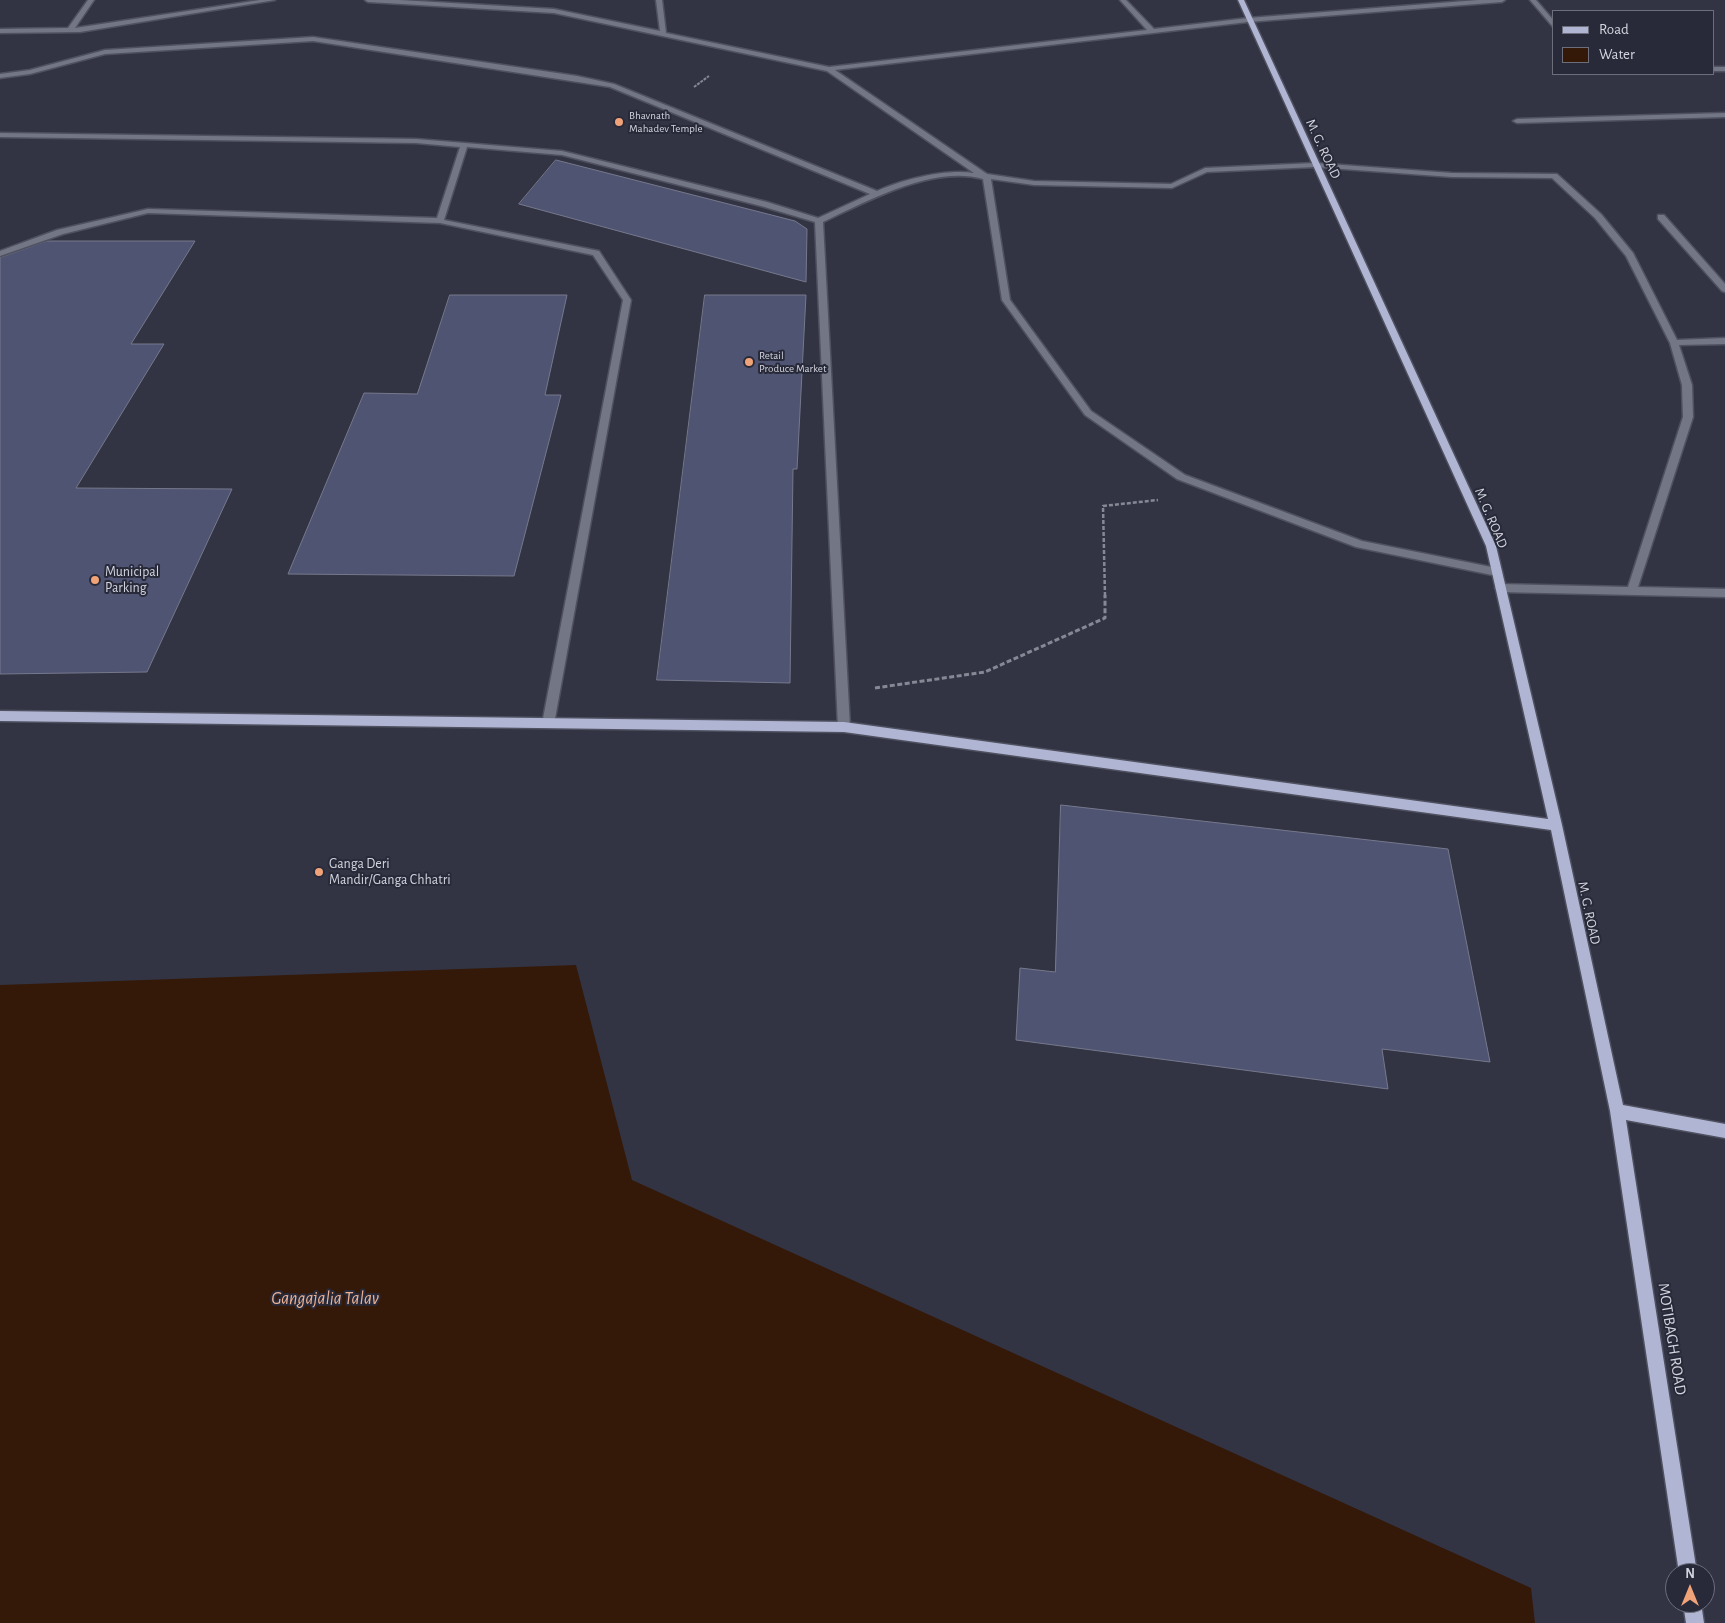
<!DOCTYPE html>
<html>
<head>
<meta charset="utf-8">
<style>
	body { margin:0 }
	#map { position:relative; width:1725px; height:1623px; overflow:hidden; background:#323444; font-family:"Alegreya Sans",sans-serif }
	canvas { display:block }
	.legend { position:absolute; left:1552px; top:10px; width:162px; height:65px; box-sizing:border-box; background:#282a3a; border:1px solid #6c6e7c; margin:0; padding:6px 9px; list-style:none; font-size:15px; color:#d2d4de }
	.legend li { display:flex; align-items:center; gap:10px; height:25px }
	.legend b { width:25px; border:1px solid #6c6e7c }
	.north { position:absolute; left:1665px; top:1563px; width:50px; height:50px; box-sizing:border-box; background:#282a3a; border:1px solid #6c6e7c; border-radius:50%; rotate:0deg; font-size:14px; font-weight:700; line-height:20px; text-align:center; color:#d2d4de }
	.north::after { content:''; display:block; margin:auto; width:18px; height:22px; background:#f0a378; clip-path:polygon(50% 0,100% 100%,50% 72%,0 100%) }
</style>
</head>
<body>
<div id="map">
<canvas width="1725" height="1623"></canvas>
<ul class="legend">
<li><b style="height:6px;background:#b0b5d3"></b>Road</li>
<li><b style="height:14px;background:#341909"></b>Water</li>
</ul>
<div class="north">N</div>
</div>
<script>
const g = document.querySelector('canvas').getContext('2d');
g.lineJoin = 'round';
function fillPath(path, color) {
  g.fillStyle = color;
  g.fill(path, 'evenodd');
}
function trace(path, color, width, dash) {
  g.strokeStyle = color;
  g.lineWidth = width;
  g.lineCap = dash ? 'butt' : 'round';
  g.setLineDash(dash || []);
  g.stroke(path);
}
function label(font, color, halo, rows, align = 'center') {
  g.font = font + ' "Alegreya Sans",sans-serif';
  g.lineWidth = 4;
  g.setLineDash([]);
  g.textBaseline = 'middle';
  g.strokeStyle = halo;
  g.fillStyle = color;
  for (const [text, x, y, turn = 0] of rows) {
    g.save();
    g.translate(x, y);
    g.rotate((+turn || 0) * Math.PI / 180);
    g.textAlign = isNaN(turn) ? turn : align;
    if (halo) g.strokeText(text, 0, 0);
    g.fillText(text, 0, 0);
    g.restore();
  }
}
const water = new Path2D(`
	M576 965 632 1180 1531 1588 1535 1623H0V985Z`);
const building = new Path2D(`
	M556 160 795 221 807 229 806 282 519 204Z
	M47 241H195L131 344H164L76 488 232 489 147 672 0 674V258Z
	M450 295H567L545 395H561L514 576 288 574 364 393 417 394Z
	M705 295H806L797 469H793L790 683 657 680Z
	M1061 805 1448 849 1490 1062 1382 1049 1388 1089 1016 1040 1020 968 1055 972Z`);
const pathFar2 = new Path2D(`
	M694 87 709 76`);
const pathFar1 = new Path2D(`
	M1105 596 1103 506 1158 500`);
const path = new Path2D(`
	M875 688 985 672 1105 618V595`);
const minor = new Path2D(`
	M88 0H94L75 28 260 0H275L80 32 0 33V29L68 28Z
	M365 0H400L554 9 660 31 656 0H662L666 33 829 67 1147 30 1120 0H1126L1154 29 1248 18 1478 0H1505L1502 2 1248 22 835 70 987 174 1034 181 1171 184 1205 168 1315 163 1452 173 1557 174 1601 214 1633 253 1677 340 1725 338V344L1679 345 1692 385 1693 417 1638 587 1725 589V597L1500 592 1495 588 1500 584 1628 587 1683 417 1682 385 1670 343 1626 256 1595 218 1552 178 1452 177 1315 167 1207 172 1172 188 1034 185 991 179 1010 300 1091 411 1185 475 1362 541 1501 569 1502 572 1497 576 1356 547 1177 479 1085 415 1002 300 983 179C933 165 868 201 823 222L850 727 848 730H840L838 727 815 222 761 206 562 155 467 147 444 220 599 251 631 300 554 724 552 727H544L542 724 623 300 593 255 440 223 148 213 63 234 0 256V251L57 230 148 209 437 218 460 147 416 143 0 137V133L416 139 562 151 767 202 818 218 870 194 610 87 313 41 105 54 30 74 0 78V74L30 70 105 50 313 37 577 76 614 84 877 191C904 179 945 169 974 173L827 71 554 13 368 2Z
	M1530 0H1536L1554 21V28Z
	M1714 67H1725V71H1714Z
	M1725 113V117L1517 123 1513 121 1517 119Z
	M1658 215H1664L1725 284V292L1722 291 1658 219Z`);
const major = new Path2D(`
	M1238 0H1244L1496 546 1562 825 1623 1105 1725 1124V1138L1626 1120 1697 1573H1679L1610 1111 1551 830 844 732 0 721V711L844 722 1548 819 1486 546Z
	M1683 1603H1701L1704 1623H1686Z`);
const markers = [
	[619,122,5,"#f0a378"],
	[749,362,5,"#f0a378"],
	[95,580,5,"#f0a378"],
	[319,872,5,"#f0a378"]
];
const farPoinames = [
	["Bhavnath",629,116],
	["Mahadev Temple",629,129],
	["Retail",759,356],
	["Produce Market",759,369]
];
const streetNames = [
	["M. G. ROAD",1323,149,65],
	["M. G. ROAD",1491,518,67],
	["M. G. ROAD",1589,913,78]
];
const poiNames = [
	["Municipal",105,572],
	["Parking",105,588],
	["Ganga Deri",329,864],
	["Mandir/Ganga Chhatri",329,880]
];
const nearStreetnames = [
	["MOTIBAGH ROAD",1672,1339,81]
];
const nearWaternames = [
	["Gangajalia Talav",325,1299]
];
fillPath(water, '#341909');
fillPath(building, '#505473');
trace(building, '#76798b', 1);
trace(minor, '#4f5160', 3);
trace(major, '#4f5160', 3);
trace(pathFar2, '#868895', 2, [3, 1]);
trace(pathFar1, '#868895', 2.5, [4, 2]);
trace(path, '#868895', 3, [5, 2.5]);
fillPath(minor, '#737685');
fillPath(major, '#b0b5d3');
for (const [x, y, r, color] of markers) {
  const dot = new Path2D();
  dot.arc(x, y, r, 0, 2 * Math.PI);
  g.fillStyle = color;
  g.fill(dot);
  trace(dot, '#282a3a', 2);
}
label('11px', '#d2d4de', '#282a3a', farPoinames, 'left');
label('14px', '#d2d4de', '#282a3a', streetNames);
label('14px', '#d2d4de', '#282a3a', poiNames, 'left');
label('16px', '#d2d4de', '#282a3a', nearStreetnames);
label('italic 18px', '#eeb394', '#282a3a', nearWaternames);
</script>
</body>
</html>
